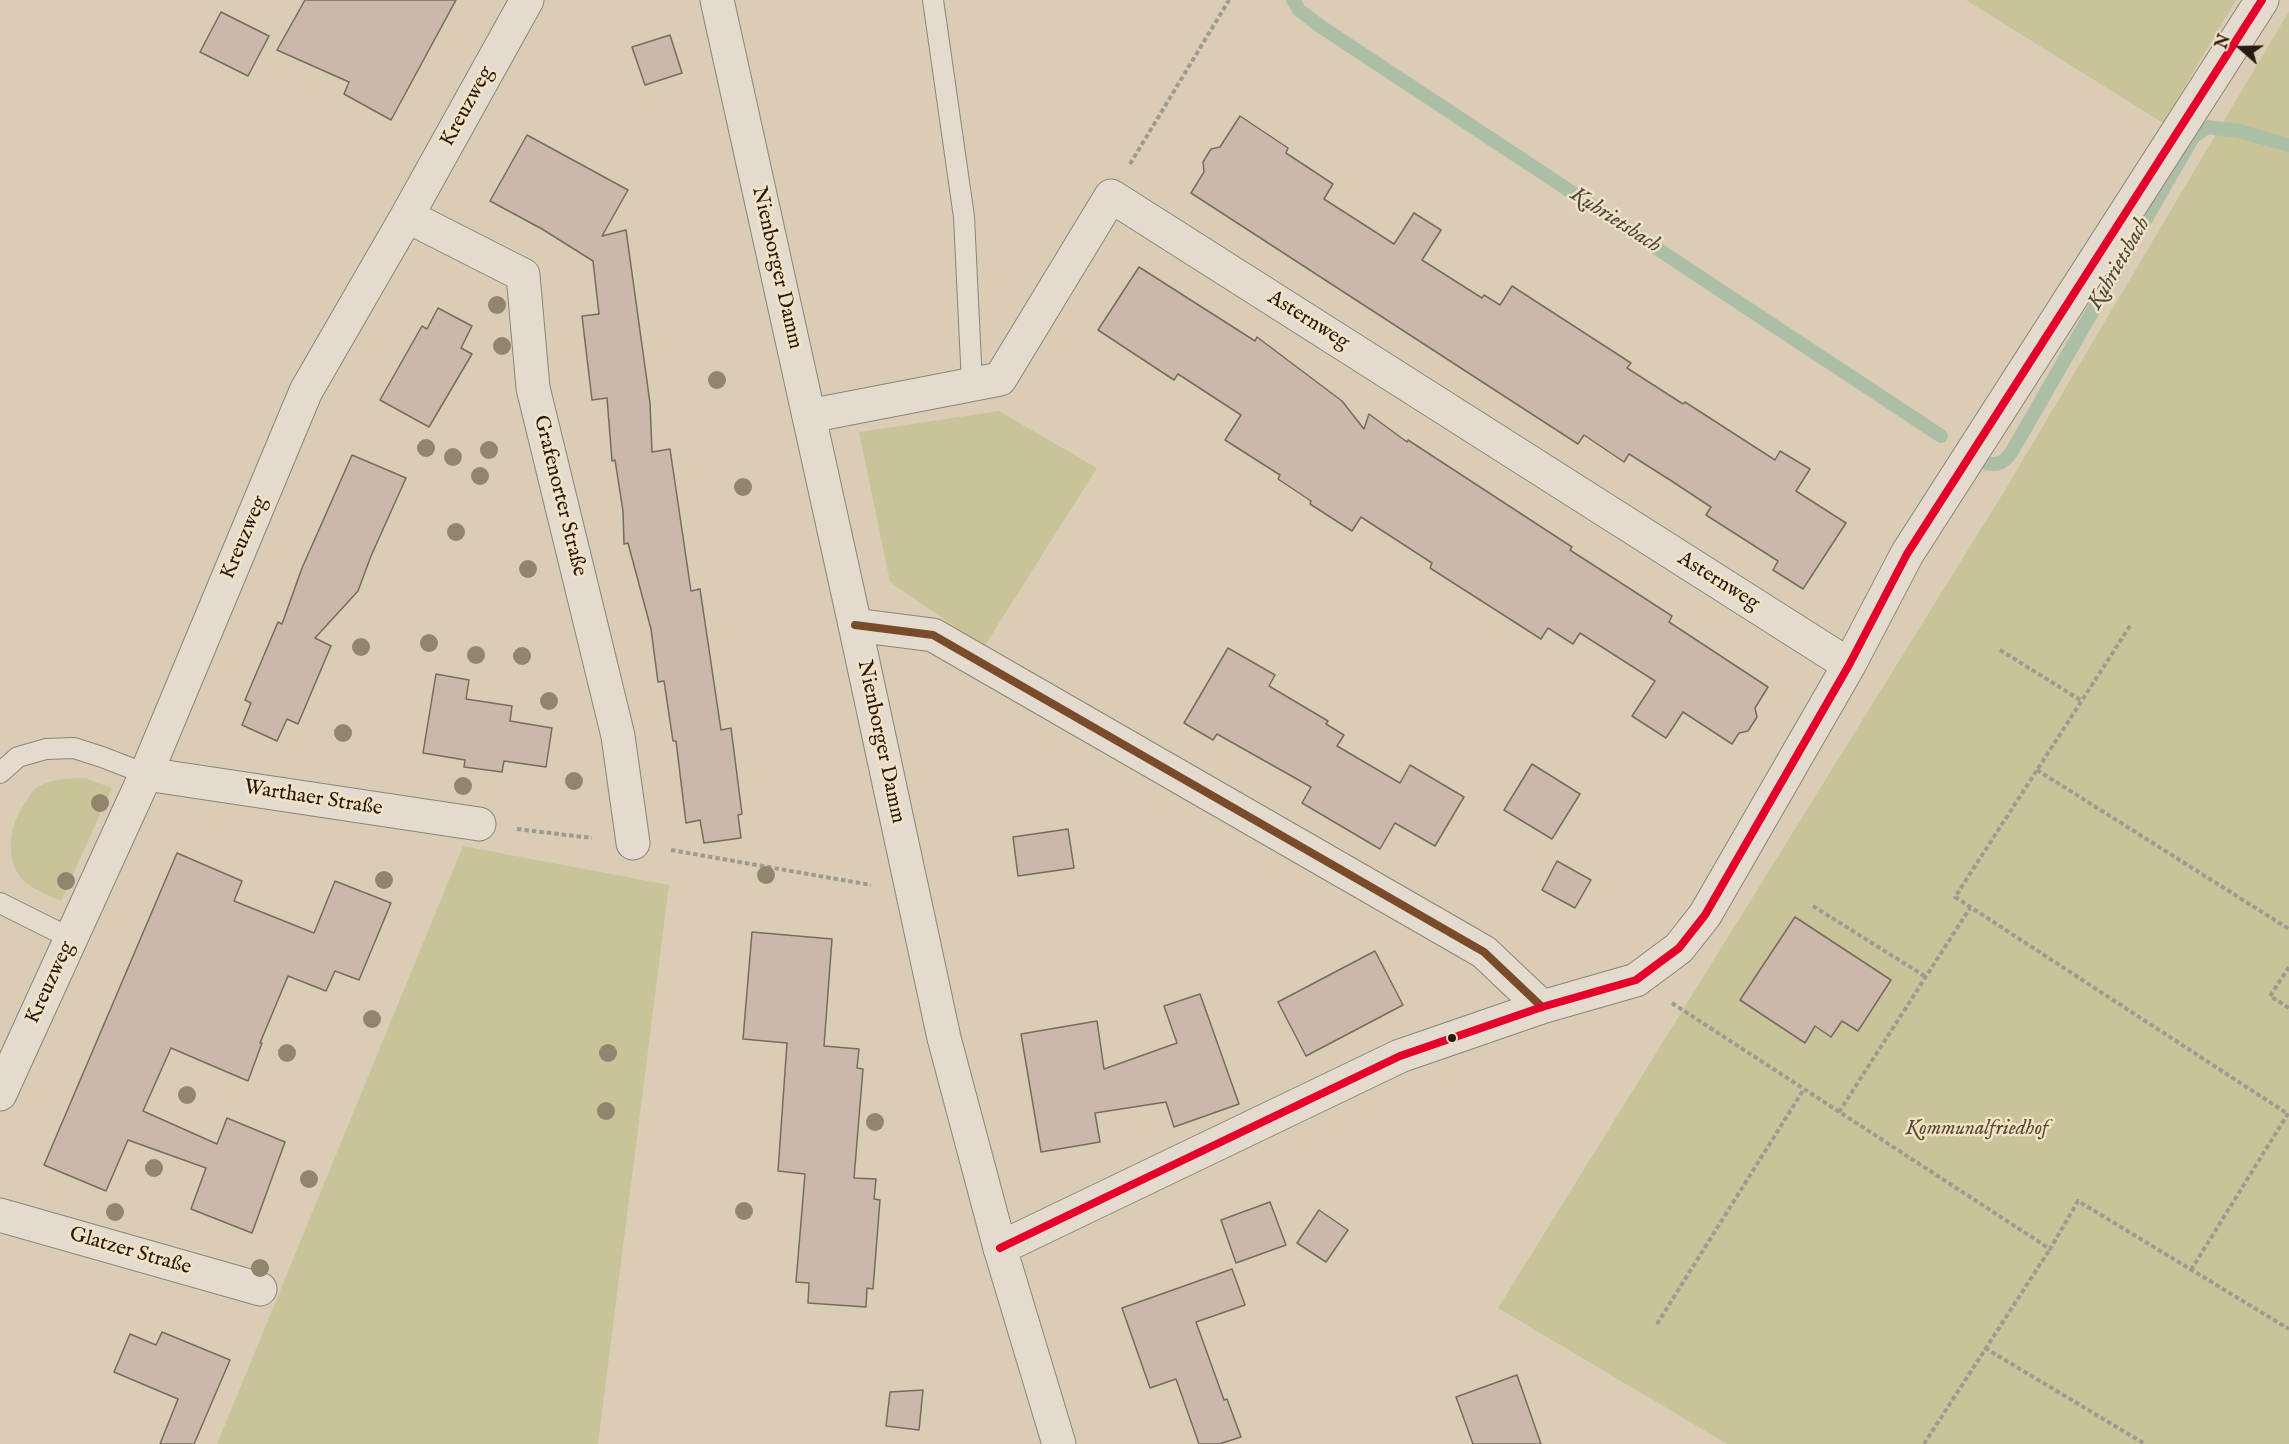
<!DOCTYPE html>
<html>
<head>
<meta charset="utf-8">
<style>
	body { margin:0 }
	#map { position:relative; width:2289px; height:1444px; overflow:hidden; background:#dbcdb5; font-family:"IM FELL English",serif }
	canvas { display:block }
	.north { position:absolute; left:2211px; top:18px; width:60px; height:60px; -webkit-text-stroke:4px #f2e2c4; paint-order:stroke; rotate:290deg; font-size:16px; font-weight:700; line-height:24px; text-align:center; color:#281912 }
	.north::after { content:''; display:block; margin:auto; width:21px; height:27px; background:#281912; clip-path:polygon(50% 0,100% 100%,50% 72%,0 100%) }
</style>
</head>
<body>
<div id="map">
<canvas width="2289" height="1444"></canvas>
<div class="north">N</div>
</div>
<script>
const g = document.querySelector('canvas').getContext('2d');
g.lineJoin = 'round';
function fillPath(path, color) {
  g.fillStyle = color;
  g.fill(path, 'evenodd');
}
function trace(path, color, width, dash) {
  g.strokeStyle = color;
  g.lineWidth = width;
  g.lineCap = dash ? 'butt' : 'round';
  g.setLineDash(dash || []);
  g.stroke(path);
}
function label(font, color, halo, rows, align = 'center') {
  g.font = font + ' "IM FELL English",serif';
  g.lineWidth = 5;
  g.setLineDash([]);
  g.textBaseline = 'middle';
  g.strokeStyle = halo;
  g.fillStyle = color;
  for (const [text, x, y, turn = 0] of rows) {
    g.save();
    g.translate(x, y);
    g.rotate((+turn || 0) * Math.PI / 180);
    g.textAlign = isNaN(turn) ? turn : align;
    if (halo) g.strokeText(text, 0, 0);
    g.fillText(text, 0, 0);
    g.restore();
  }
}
const green = new Path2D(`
	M1966 0H2236L2163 123Z
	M2289 11V1444H1727L1498 1308 2005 490Z
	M999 411 1097 468 984 647 890 582 859 432Z
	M85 778 112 788 61 901C49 895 30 889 21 878 3 855 11 821 27 800 29 796 32 791 35 789 49 778 69 779 85 778Z
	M463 846 669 885 598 1444H217Z`);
const stream = new Path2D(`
	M1293 0 1299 10 1320 26 1941 436
	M1986 463C1998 466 2004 462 2011 453L2193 137 2208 127 2239 131 2289 145`);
const building = new Path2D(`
	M305 0H456L391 120 344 94 349 82 277 50Z
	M221 12 269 36 248 76 200 52Z
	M670 35 682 73 645 85 632 47Z
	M1240 116 1288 148 1286 153 1333 184 1324 199 1394 244 1414 213 1441 230 1422 260 1482 298 1484 295 1500 305 1512 286 1631 363 1627 368 1683 404 1685 402 1775 460 1780 451 1810 469 1796 491 1846 523 1803 589 1773 570 1778 561 1706 515 1711 507 1670 480 1629 454 1624 462 1584 435 1578 444 1191 193 1204 172 1203 162 1211 149 1220 147Z
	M527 135 628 190 602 236 626 230 650 403 652 452 670 449 691 591 700 589 721 730 731 728 742 814 738 815 741 838 704 843 700 820 686 823 676 741H673L664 681 658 682 651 629 628 543 624 544 623 511 615 460 612 461 607 398 592 400 582 316 599 314 593 261 542 229 490 201Z
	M1139 267 1255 341 1257 337 1342 401 1364 429 1369 414 1407 442 1408 440 1572 547 1570 550 1672 616 1669 622 1768 687 1755 708 1757 717 1748 731 1739 733 1732 744 1683 712 1666 738 1632 716 1655 681 1580 633 1573 644 1548 628 1541 639 1430 568 1432 563 1361 517 1352 531 1310 504 1311 501 1278 479 1280 475 1225 440 1241 415 1178 374 1174 380 1098 330Z
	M438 308 472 326 461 348 472 354 429 427 380 400 422 326 427 329Z
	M352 455 406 478 371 556 358 591 315 638 331 646 298 724 287 719 277 741 242 725 251 703 245 700 278 622 282 624 302 568Z
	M1228 648 1275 675 1269 686 1328 721 1326 724 1344 735 1337 746 1400 783 1410 765 1464 797 1435 846 1395 823 1380 849 1302 803 1311 787 1217 734 1213 740 1184 723Z
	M436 674 469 680 466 699 512 706 510 721 552 728 546 767 504 761 502 772 464 767 465 760 423 753Z
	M1532 764 1580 794 1552 839 1504 810Z
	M1068 829 1074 868 1018 876 1013 837Z
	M177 853 242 881 234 901 314 933 335 881 391 903 359 980 335 971 326 991 288 976 260 1043H262L248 1081 171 1048 143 1111 217 1144 227 1118 285 1142 252 1233 191 1209 206 1168 128 1140 106 1191 44 1165Z
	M1557 861 1591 880 1575 908 1542 890Z
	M1795 917 1891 980 1858 1031 1842 1021 1831 1037 1815 1026 1805 1043 1740 1000Z
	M752 932 832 939 824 1046 859 1049 857 1068 863 1069 854 1178 876 1179 874 1199 880 1200 873 1289 867 1288 866 1307 808 1303 809 1283 796 1282 805 1174 778 1171 787 1043 743 1039Z
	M1375 951 1403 1005 1306 1056 1278 1002Z
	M1200 994 1239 1104 1174 1127 1166 1102 1095 1113 1100 1142 1041 1152 1021 1034 1097 1021 1104 1069 1177 1043 1164 1006Z
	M1270 1202 1286 1245 1236 1263 1221 1220Z
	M1319 1210 1348 1230 1326 1262 1297 1243Z
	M1232 1269 1245 1305 1196 1322 1224 1400 1227 1399 1241 1437 1219 1444H1199L1176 1379 1150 1388 1122 1308Z
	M162 1332 230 1360 194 1444H160L178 1399 114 1372 130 1334 156 1345Z
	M1517 1375 1541 1444H1473L1456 1397Z
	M923 1390 919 1430 886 1426 890 1392Z`);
const path = new Path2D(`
	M1130 164 1229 0
	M2130 626 1955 897 2288 1114
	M2000 650 2082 701
	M2037 770 2289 929
	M517 829 592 838
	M671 850 871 885
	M1813 906 1926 977
	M2289 967 2270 996 2289 1008
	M1672 1003 2050 1249 2078 1201 2289 1329
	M1839 1112 1970 908
	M2191 1270 2289 1112
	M1657 1324 1804 1089
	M1985 1348 2145 1444
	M1924 1444 2050 1249`);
const service = new Path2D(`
	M933 0 964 217 972 384
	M0 773 18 757 46 749 74 748 102 757 146 774
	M0 903 72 939`);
const minor = new Path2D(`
	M407 216 523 275 533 388 618 736 633 843
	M809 416 1000 379 1111 196 1849 665
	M855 625 933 635 1484 952 1542 1007
	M146 774 479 824
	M0 1094 146 774 306 391 407 216 527 0
	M0 1215 260 1289
	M1000 1248 1400 1056 1542 1007 1636 980 1679 948 1705 915 1849 665 1907 554 2262 0`);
const tertiary = new Path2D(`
	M717 0 855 625 944 1038 1000 1248 1059 1444`);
const bus1 = new Path2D(`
	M855 625 933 635 1484 952 1542 1007`);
const bus2 = new Path2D(`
	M1000 1248 1400 1056 1542 1007 1636 980 1679 948 1705 915 1849 665 1907 554 2262 0`);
const trees = [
	[497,305],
	[502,346],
	[717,380],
	[426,448],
	[489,450],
	[453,457],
	[480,476],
	[743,487],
	[456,532],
	[528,569],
	[429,643],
	[361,647],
	[476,655],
	[522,656],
	[549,701],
	[343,733],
	[574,781],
	[463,786],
	[100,803],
	[766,875],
	[384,880],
	[66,881],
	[372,1019],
	[287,1053],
	[608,1053],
	[187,1095],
	[606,1111],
	[875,1122],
	[154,1168],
	[309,1179],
	[744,1211],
	[115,1212],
	[260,1268]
];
const markers = [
	[1452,1038,5,"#281912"]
];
const streetNames = [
	["Kreuzweg",468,107,-61],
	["Nienborger Damm",776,268,77],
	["Asternweg",1308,321,32],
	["Grafenorter Straße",559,496,76],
	["Kreuzweg",245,538,-67],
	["Asternweg",1718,582,32],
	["Nienborger Damm",880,742,78],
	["Warthaer Straße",313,799,9],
	["Kreuzweg",51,983,-65],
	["Glatzer Straße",130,1252,16]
];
const parkNames = [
	["Kommunalfriedhof",1977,1130]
];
const waterNames = [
	["Kuhrietsbach",1615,221,33],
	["Kuhrietsbach",2120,264,-60]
];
fillPath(green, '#c9c39a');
trace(stream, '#adbea7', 14);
fillPath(building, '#cbb8aa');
trace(building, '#756c5f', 1.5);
trace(service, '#8d8476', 22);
trace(minor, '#8d8476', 35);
trace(tertiary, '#8d8476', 35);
trace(path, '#a09990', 4, [4.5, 3]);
trace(service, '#e2dbce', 20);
trace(minor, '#e2dbce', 33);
trace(tertiary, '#e2dbce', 33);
trace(bus1, '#7a4b2a', 8);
trace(bus2, '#e4002b', 8);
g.fillStyle = '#91856e';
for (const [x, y] of trees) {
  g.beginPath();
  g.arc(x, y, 9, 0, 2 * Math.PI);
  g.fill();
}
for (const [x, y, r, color] of markers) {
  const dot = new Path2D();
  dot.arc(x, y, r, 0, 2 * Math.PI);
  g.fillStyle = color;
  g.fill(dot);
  trace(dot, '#f2e2c4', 2);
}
label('21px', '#281912', '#f2e2c4', streetNames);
label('italic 21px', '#544a34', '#f2e2c4', parkNames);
label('italic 22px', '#4a493d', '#f2e2c4', waterNames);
</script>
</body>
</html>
